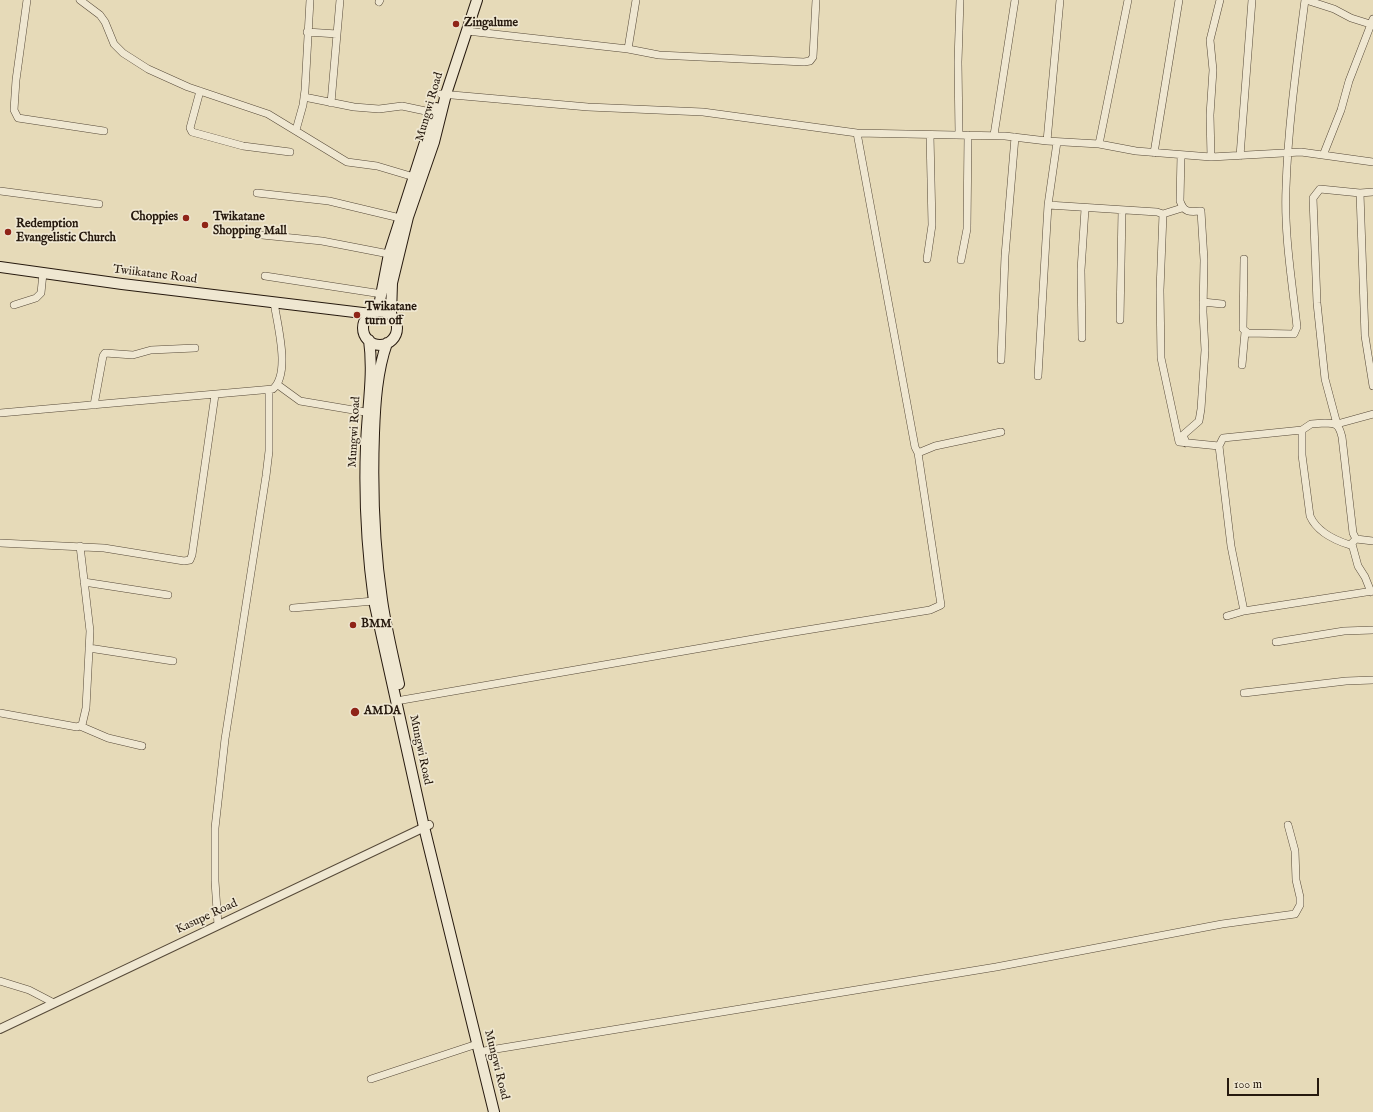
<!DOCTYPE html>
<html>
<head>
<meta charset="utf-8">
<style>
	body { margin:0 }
	#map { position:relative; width:1373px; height:1112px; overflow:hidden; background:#e6dab8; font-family:"IM FELL English",serif }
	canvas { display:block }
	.scale { position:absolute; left:1227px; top:1078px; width:92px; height:18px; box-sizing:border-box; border:2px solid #26190e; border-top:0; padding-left:5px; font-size:12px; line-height:14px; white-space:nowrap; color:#26190e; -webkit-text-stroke:3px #efe7d1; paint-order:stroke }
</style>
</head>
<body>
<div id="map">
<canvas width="1373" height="1112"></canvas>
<div class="scale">100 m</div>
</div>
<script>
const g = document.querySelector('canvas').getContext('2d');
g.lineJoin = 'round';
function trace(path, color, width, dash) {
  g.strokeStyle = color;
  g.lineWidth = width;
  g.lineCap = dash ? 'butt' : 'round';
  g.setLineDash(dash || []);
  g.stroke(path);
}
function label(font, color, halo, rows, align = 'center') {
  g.font = font + ' "IM FELL English",serif';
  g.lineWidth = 3.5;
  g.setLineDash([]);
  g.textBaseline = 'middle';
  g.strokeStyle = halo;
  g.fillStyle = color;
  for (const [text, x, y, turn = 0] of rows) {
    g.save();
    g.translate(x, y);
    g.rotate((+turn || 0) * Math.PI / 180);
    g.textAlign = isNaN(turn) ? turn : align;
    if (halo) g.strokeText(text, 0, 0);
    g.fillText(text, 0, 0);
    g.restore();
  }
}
const minor = new Path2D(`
	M27 0 16 80 14 110 18 118 104 131
	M80 0 100 15 105 22 114 44 123 53 148 69 188 87 268 114 347 162 377 166 414 177
	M1306 0 1334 9 1351 18 1370 24
	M379 2 380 0
	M467 31 628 49 659 55 804 62 810 61 813 57 816 0
	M307 32 337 34 340 0
	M628 49 636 0
	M200 91 190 128 192 132 243 146 290 152
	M441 94 588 107 703 112 857 133 1005 136 1047 141 1099 144 1136 151 1211 157 1301 152 1373 162
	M304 97 354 107 379 109 402 106 435 113
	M331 103 337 34
	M296 130 303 105 305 90 310 0
	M959 135 958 62 960 0
	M994 135 1015 0
	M1047 141 1060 0
	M1099 144 1128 0
	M1154 153 1179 0
	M1324 153 1341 110 1349 81 1373 19
	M1181 155 1180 201C1184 213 1190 212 1201 211L1204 260 1203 312 1205 350 1201 409 1199 421 1183 435 1186 443
	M1240 156 1252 0
	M1211 157 1210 115 1213 70 1210 40 1220 0
	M0 191 99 204
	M1373 192 1360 193 1320 189 1313 198 1317 303 1325 379 1337 424 1373 414
	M257 193 329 201 400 218
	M1360 193 1365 336 1373 386
	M1048 205 1157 212 1163 214 1182 208
	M1163 214 1160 290 1161 358 1179 442 1219 446
	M262 235 322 241 389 254
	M927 259 932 225 930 135
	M1244 259 1243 329 1248 333 1294 334 1297 327C1292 281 1284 234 1286 188 1288 125 1297 62 1305 0
	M961 260 967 229 968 135
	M265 276 382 294
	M1203 302 1222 304
	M14 305 36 298 41 293 43 273
	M1120 320 1122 210
	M1082 338 1081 270 1085 209
	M1001 360 1005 256 1015 137
	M1242 365 1245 332
	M1038 376 1048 205 1057 142
	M278 385 300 401 371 413
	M94 405 103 356 105 353 133 355 151 350 195 348
	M0 413 273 389C291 373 277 324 274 302
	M1325 423C1337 423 1339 425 1342 437L1353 533 1356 539 1350 545C1334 540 1317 532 1310 516L1302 455V430L1311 424Z
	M918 453 935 446 1001 432
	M1356 539 1373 541
	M0 543 104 548 184 561 190 560 192 555 215 395
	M1352 544 1358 566 1365 577 1371 592
	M84 582 168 595
	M293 608 374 601
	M1244 611 1231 546 1219 446 1223 438 1302 430
	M1227 616 1244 611 1373 591
	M1276 642 1344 631 1373 630
	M89 648 173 661
	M1244 693 1346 681 1373 680
	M402 700 782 634 930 610 941 605 918 453 915 447 857 133
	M0 713 77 727 82 725 86 708 90 631 80 546
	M80 726 108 738 142 746
	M218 925 215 881V828L225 739 266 476 269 451V391
	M0 981 29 990 54 1003
	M484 1051 996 967 1222 924 1295 914 1300 905V897L1296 880 1295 851 1288 825
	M371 1079 477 1044`);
const tertiary = new Path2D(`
	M0 1029 429 825`);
const secondary = new Path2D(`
	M0 267 122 284 371 314
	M378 311 389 254 436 108
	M363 328a17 17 0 1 1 34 0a17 17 0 1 1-34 0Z
	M391 314 392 283 408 217 434 142 446 94 477 0
	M369 340C374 375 367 410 366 446 364 498 367 550 374 601L424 827 494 1112
	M387 343C377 371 375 404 374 433 372 489 374 545 382 600 386 628 393 656 399 684`);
const markers = [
	[456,24,4,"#8f2418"],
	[186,218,4,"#8f2418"],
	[205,225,4,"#8f2418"],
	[8,232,4,"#8f2418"],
	[357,315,4,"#8f2418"],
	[353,625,4,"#8f2418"],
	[355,712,5,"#8f2418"]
];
const poiNames = [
	["Zingalume",464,24],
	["Choppies",178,218,"right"],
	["Twikatane",213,218],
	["Shopping Mall",213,232],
	["Redemption",16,225],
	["Evangelistic Church",16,239],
	["Twikatane",365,308],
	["turn off",365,322],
	["BMM",361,625],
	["AMDA",364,712]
];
const streetNames = [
	["Mungwi Road",430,107,-74],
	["Twiikatane Road",155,275,7],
	["Mungwi Road",355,432,-87],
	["Mungwi Road",420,750,78],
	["Kasupe Road",207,917,-25],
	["Mungwi Road",496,1065,76]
];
trace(minor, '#564938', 8);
trace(tertiary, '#564938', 10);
trace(secondary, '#26190e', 12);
trace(minor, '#efe7d1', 7);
trace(tertiary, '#efe7d1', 8);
trace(secondary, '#efe7d1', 10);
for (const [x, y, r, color] of markers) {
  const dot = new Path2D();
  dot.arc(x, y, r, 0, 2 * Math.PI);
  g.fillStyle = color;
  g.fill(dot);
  trace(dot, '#efe7d1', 1.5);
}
label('bold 12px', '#26190e', '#efe7d1', poiNames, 'left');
label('12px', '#26190e', '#efe7d1', streetNames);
</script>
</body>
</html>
